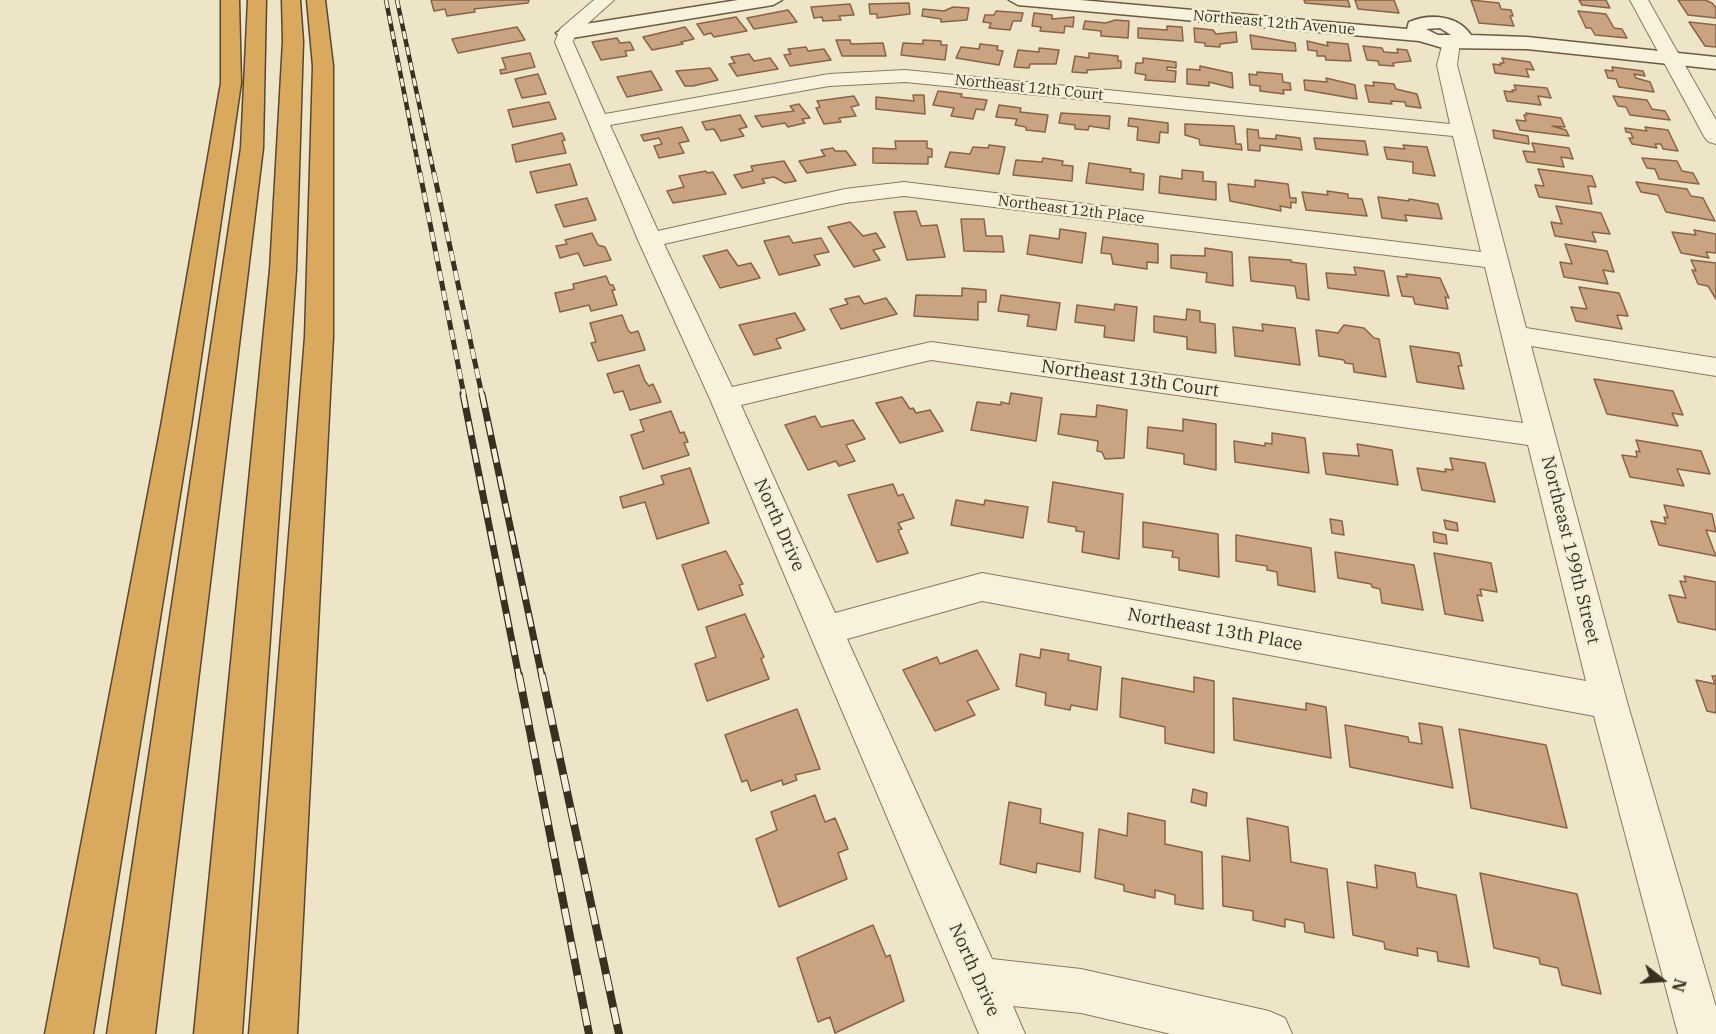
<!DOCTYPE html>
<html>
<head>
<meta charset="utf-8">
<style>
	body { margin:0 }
	#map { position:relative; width:1716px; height:1034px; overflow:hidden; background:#eee5c9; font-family:"IBM Plex Serif",serif }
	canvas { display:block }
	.north { position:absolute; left:1632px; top:950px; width:60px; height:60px; -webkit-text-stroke:4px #f5efd8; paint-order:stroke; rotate:107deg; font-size:16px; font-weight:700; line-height:24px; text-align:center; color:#3b2f21 }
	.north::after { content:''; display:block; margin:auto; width:21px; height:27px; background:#3b2f21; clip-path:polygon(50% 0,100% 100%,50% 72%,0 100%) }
</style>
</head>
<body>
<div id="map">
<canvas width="1716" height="1034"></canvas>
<div class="north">N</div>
</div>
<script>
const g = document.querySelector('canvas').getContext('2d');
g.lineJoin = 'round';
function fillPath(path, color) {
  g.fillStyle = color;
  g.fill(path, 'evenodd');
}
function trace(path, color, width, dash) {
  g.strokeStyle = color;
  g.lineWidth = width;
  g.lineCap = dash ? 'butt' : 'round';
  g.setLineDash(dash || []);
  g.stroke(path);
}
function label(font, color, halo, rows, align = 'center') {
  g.font = font + ' "IBM Plex Serif",serif';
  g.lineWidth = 5;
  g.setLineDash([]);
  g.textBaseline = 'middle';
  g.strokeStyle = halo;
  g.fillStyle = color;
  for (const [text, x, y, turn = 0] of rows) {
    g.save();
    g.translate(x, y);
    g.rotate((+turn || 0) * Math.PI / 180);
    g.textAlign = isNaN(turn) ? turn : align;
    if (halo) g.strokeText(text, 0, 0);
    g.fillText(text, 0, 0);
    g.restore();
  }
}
const building = new Path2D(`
	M431 0H529L528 3 474 9 475 12 447 16 445 9 434 11Z
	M1304 0H1348L1350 7 1305 3Z
	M1355 0H1394L1399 13 1358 9Z
	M1471 0 1499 3 1501 9 1511 10 1513 16H1510L1514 26 1479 23Z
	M1579 0H1606L1610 8 1582 5Z
	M1678 0H1705L1712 3 1716 8V18L1688 15Z
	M909 3 910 14 877 18V14H870L869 4Z
	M850 4 854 15 839 16 841 20 823 21 822 17 814 18 811 7Z
	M953 7 969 8 967 20 941 22V19L922 16 923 9 944 11Z
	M788 10 797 22 754 29 747 18Z
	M996 11 1023 13 1021 21H1013L1010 30 989 28 991 23 983 22 985 15H994Z
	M1578 11 1606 14 1614 28 1622 29 1627 38 1595 35 1591 28H1586Z
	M1034 13 1052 15V19L1074 17 1073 27 1065 26 1064 33 1040 31 1041 27 1032 26Z
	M736 17 747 31 714 37 711 33 704 35 697 24Z
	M1115 20 1129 21 1128 38 1101 36V31L1083 29 1085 21 1106 23Z
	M1689 22 1716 25V47L1705 46Z
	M1167 26 1182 27 1183 41 1138 38V28L1167 30Z
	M517 27 525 40 458 53 452 39Z
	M685 27 694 39 681 42 683 44 652 50 643 37Z
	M1194 28 1213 30 1216 34 1236 32 1237 42 1220 44V47L1205 46V43L1195 42Z
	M1250 35 1295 43 1296 51 1252 49Z
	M617 38 620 43 630 42 634 50 625 51 627 56 601 60 592 42Z
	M836 40H850L851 44 883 43 886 56H842Z
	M923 40 941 41V45H947L945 60 901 55 903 43 923 44Z
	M1307 41 1328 46 1327 42 1348 44 1351 61 1326 60 1325 56H1317V51L1308 50Z
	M980 44 998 46 997 50 1003 51 999 65 956 58 961 47 979 49Z
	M1363 46 1382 48 1384 52 1398 53 1397 49 1407 50 1411 61 1393 63 1394 66 1379 65 1378 61 1367 60Z
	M806 47 808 51 824 49 831 60 790 66 784 55 791 54 788 49Z
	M1039 48 1059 50 1056 64H1030L1029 68 1014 67 1018 50 1039 52Z
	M530 53 535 67 501 74 500 70 506 69 502 58Z
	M1089 53 1118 56V61H1121V68L1087 70V73L1072 72 1075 56 1089 58Z
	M749 54 754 61 770 58 778 69 737 76 729 64 735 63 731 57Z
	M1143 58 1176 62V68L1167 67V70L1176 71 1175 82 1145 80 1146 75 1135 73 1136 63H1143Z
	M1502 58 1530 62 1534 70 1526 69 1529 77 1495 73 1493 64 1501 65 1500 63H1504Z
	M1200 66 1232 73 1233 88 1209 82V86L1187 84V69L1200 70Z
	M1612 67 1643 71 1645 76 1634 74 1636 78 1650 82 1654 92 1619 87 1616 79 1608 78 1605 70 1613 71Z
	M710 68 718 80 693 86H685L676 71Z
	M651 71 662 90 627 97 617 77Z
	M1257 72 1282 74 1283 82 1290 83 1291 90H1283L1284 94 1260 91V86L1250 85 1249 74 1257 75Z
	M538 74 546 94 522 98 515 79Z
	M1326 78 1355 85 1357 99 1305 90 1304 80 1327 82Z
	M1373 82 1394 84 1396 89 1417 94 1421 108 1406 106 1405 102 1391 101 1392 104 1369 102 1365 85 1374 86Z
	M1514 85 1547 88 1551 98 1538 96 1541 105 1507 101 1504 91 1513 92 1512 90H1516Z
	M938 91 962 94 961 97 987 100 984 110 976 109 973 119 951 116 954 108 933 105Z
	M913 95H924L925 114 876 109V97L914 101Z
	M854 96 859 105 851 107 856 116 839 118 841 122 824 124 816 108 820 107 817 101Z
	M1613 96 1647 100 1652 109 1665 111 1670 120 1630 115 1626 107 1618 106Z
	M549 102 556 119 513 127 508 110Z
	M799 104 810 118 802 119 805 123 788 127 785 123 762 127 755 116 794 111 790 106Z
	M999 105 1021 108 1020 112 1048 115 1045 132 1026 130V127L1015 125 1017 119 996 117Z
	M1061 113 1110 116 1109 129 1089 126 1088 130 1075 129V125L1059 123Z
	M1526 113 1561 118 1565 127 1552 126 1566 130 1569 136 1520 130 1516 120 1526 121 1524 115H1527Z
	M740 115 747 127 739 129 744 136 721 141 714 129 706 130 702 122Z
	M1129 118 1168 123V133L1160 132 1159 143 1137 140 1138 127 1128 126Z
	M1185 124 1234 126 1236 144H1241L1242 150 1200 145 1199 139 1185 135Z
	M682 127 689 141 679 143 684 153 659 158 654 146 662 144 659 138 644 141 641 135Z
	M1645 127 1668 130 1678 151 1663 149 1661 144H1655L1657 148 1632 144 1629 138H1633L1631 133 1626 132 1625 128 1647 131Z
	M1247 129 1258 130 1259 138 1276 139V135L1300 138 1302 150 1260 145V151L1248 150Z
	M1493 130 1528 136 1529 144 1494 138Z
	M562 133 565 140 562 141 566 153 516 162 512 145Z
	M1314 138 1365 141 1368 155 1316 149Z
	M895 141H927V148L932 149V157H928V164L873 163V148L896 149Z
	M1532 143 1569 148 1573 159 1561 157 1564 167 1527 162 1523 151 1535 152Z
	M989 145 1005 147 999 174 945 167 950 152 970 154 973 147 988 148Z
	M1403 145 1427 147 1435 176 1413 173V162L1387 159 1384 147 1405 149Z
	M833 148 835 151H846L856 165 807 173 799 161 825 156 821 150Z
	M1043 158 1063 161 1062 165 1073 166 1072 181 1013 175 1016 160 1042 162Z
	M1642 158 1677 161 1682 171 1693 173 1699 184 1659 179 1655 169 1647 168Z
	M784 161 796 181 785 183 774 177 762 179 765 183 742 188 734 175 753 171 751 166Z
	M1089 163 1131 169 1130 172 1144 174 1143 190 1086 183Z
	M570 164 577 185 537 193 530 172Z
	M1538 169 1592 176 1596 187 1588 186 1592 204 1539 197 1535 185 1544 186Z
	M1182 170 1203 172V181L1216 182V200L1159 193 1160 176 1182 179Z
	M706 171 707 173 713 172 726 194 673 203 667 191 684 187 679 176Z
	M1255 180 1288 184 1290 198H1296V203L1291 202V208L1280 206 1281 211 1230 201 1228 184 1255 187Z
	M1636 182 1687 189 1691 196 1703 198 1715 221 1666 212 1658 195 1641 192Z
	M1327 191 1348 194V198L1362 199 1367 216 1306 210 1302 192 1328 195Z
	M1378 197 1409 201V199L1438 204 1442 219 1405 215 1407 221 1382 218Z
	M587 198 596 220 564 227 555 205Z
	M1556 206 1601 213 1610 234 1592 232 1596 242 1555 236 1551 222 1562 224Z
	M916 211 921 226 937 225 945 257 907 260 894 212Z
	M961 219H984L986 236H1002L1004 252 964 251Z
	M850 222 863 236 876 233 885 247 873 250 880 260 854 267 828 227Z
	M1060 229 1086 233 1082 263 1027 254 1030 235 1059 239Z
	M1694 230 1716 234V253L1706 252 1709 258 1681 253 1672 232 1696 235Z
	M592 233 598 245 605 247 611 260 584 266 578 253 560 258 556 246 567 244 565 240Z
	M789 236 793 243 821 238 829 252 814 255 820 265 779 275 764 241Z
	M1103 237 1158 244V263L1147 262V269L1113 264 1111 254 1101 253Z
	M1565 244 1607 251 1614 272 1603 270 1608 284 1564 277 1560 262 1572 264Z
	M1205 248 1232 252 1233 286 1206 282 1207 273 1171 268V255L1205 256Z
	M727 250 738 266 751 263 760 278 720 288 703 256Z
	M1249 257 1291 260V262L1306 264 1309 300 1297 298 1295 286 1251 281Z
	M1691 260 1716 263V299L1708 286 1698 284 1692 270 1696 271Z
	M1354 267 1384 271 1389 296 1328 288 1326 273 1356 275Z
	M1406 274 1440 278 1449 298 1445 297 1448 309 1415 304 1413 297 1402 296 1397 276 1407 277Z
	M606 276 610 285H613L615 290H612L617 305 591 311 589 305 560 312 555 293 574 289 573 284Z
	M1579 287 1619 293 1628 316 1617 315 1622 329 1576 321 1571 307 1587 309Z
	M962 288 986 290V302H978V320L914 316 916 295 962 296Z
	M1001 295 1060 303 1056 330 1027 326 1029 315 998 311Z
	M859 296 864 304 886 298 897 314 841 329 830 309 848 304 845 299Z
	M1115 304 1137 307 1134 341 1104 337 1105 326 1075 322 1077 305 1114 310Z
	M1187 309 1200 311V322L1215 324 1216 353 1187 349V337L1154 332V316L1186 320Z
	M795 313 805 330 776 339 781 348 754 355 739 325Z
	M622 315 628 330 631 333 638 331 645 350 598 361 591 343 596 342 590 323Z
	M1262 324 1295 328 1300 365 1235 356 1233 327 1263 331Z
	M1344 325 1364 328 1374 338 1379 339 1386 377 1354 372 1353 364 1345 363 1344 360 1319 356 1316 330 1338 333Z
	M1410 346 1459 353 1462 366H1458L1464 389 1417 382Z
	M639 365 645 381 649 386 653 384 661 402 630 410 623 391 614 393 607 374Z
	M1594 379 1673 391 1683 415 1672 413 1678 426 1607 414Z
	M1011 393 1042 398 1036 441 971 430 977 402 1001 405V402L1009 404Z
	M902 397 910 409 913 408 916 413 930 410 943 431 900 443 876 403Z
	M1097 405 1127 410 1124 458 1105 459 1102 452 1097 451 1098 441 1058 434 1061 414 1096 417Z
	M671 411 680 433 684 432 688 442 684 443 689 455 643 469 631 435 644 431 640 420Z
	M815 416 821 427 853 420 865 439 846 445 855 461 839 466 836 461 808 470 785 425Z
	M1183 419 1216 424V470L1184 464V454L1147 448 1148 427 1183 431Z
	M1272 433 1305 438 1309 473 1235 462 1234 441 1265 446V443L1272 444Z
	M1636 440 1701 451 1710 474 1677 469 1684 486 1630 477 1622 455 1637 457 1636 451 1640 452Z
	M1357 444 1392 450 1398 485 1326 474 1323 453 1359 456Z
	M1450 458 1485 463 1495 502 1422 490 1417 468 1446 472 1445 469 1453 470Z
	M690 468 709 523 657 539 645 502 623 508 620 497 664 484 661 476Z
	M1053 482 1123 494 1119 559 1082 552 1084 532 1076 531V527L1048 522Z
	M893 484 898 496 903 494 914 518 898 523 902 529 898 530 908 553 877 562 848 495Z
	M956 500 984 505 985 500 1028 507 1023 538 951 525Z
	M1664 505 1712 514 1716 532 1706 530 1716 556 1659 545 1651 521 1666 524 1664 517 1668 518Z
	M1330 519 1342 521 1344 535 1332 533Z
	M1444 520 1457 523 1458 531 1446 529Z
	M1143 522 1218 534 1219 577 1179 570V558L1172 557 1173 551 1143 547Z
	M1433 532 1446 535 1447 544 1434 542Z
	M1236 535 1311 548 1315 592 1278 585 1277 572 1267 570V566L1236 561Z
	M726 551 743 584 739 585 743 595 698 610 682 565Z
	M1335 552 1414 565 1423 610 1382 603 1380 589 1372 587 1371 584 1338 578Z
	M1434 553 1491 563 1497 592 1480 589 1482 596 1477 595 1483 621 1445 614Z
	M1684 576 1716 582V630L1678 622 1669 595 1686 598 1680 581 1686 582Z
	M745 614 764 657 761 659 769 679 707 701 695 664 716 657 706 627Z
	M1041 649 1069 654 1068 660 1101 667 1097 710 1071 705 1070 710 1045 705 1046 693 1016 686 1020 654 1040 658Z
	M977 650 999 689 967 701 975 715 935 731 903 670 937 657 940 664Z
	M1712 676H1716V713L1707 711 1696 680 1715 684Z
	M1194 677 1214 681V753L1165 743V727L1120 717 1122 678 1194 692Z
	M1233 698 1306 710V703L1326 707 1331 758 1234 740Z
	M797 709 820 769 795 775 797 780 783 785 782 780 751 791 747 780 742 782 725 735Z
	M1419 723 1442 727 1453 788 1350 767 1345 725 1408 737 1409 742 1422 744Z
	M1459 729 1546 745 1567 828 1471 808Z
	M1193 789 1207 793 1206 806 1191 802Z
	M815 795 825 822 835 818 848 849 838 853 847 879 779 907 756 839 777 830 771 812Z
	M1009 802 1041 809 1040 823 1083 833 1080 872 1037 863 1036 873 1000 864Z
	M1128 813 1165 821V844L1202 852 1203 909 1175 904V895L1155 890V898L1124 891V885L1095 878 1099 829 1127 836Z
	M1247 818 1288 827 1291 862 1327 869 1334 938 1305 932 1304 923 1285 919V927L1253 920V911L1223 906 1222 856 1250 861Z
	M1375 865 1415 873 1417 887 1456 895 1469 967 1438 961 1437 952 1417 948 1418 956 1385 949 1384 942 1353 935 1347 882 1377 888Z
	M1480 873 1577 894 1601 994 1562 985 1558 968 1540 964 1539 958 1494 948Z
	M873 925 886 957 890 955 904 1001 835 1033 830 1017 818 1022 797 958Z`);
const street = new Path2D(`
	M594 0H614L575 35 573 42 605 114 829 74 905 70 1450 124 1437 65 1444 38H1458L1460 42 1457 65 1526 328 1716 358V376L1531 346 1627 702 1716 1007V1034H1678L1594 716 982 601 847 639 992 959 1081 969 1269 1011 1285 1018 1292 1034H1171L1081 1013 1013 1006 1025 1034H979L710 399 638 240 555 42 560 29ZM905 82 1453 136 1481 252 904 182 845 189 658 231 610 125 829 86ZM904 196 1485 267 1523 423 931 342 732 387 664 244 845 203ZM931 360 1528 445 1586 681 982 573 835 613 741 405Z
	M1630 0H1648L1716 120V144L1709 142 1705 138Z`);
const secondary = new Path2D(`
	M738 0H782L773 5 566 39 556 33 566 27Z
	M1009 0H1080L1407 29 1409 22C1430 13 1458 15 1471 35L1527 37 1716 57V69L1527 49 1443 48 1419 41 1018 5ZM1440 28 1451 35H1438L1426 29Z`);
const highway = new Path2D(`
	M221 0H239L241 83 191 426 93 1034H45L161 426 221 83Z
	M248 0H266L263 148 155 1034H107L241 148Z
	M282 0H300L303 41 296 270 242 1034H194L270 270 283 41Z
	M307 0H325L333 66V337L297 1034H249L305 337 313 66Z`);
const railFar3 = new Path2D(`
	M386 0 420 174
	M397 0 434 174`);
const railFar2 = new Path2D(`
	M420 173 464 395
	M434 173 482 395`);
const railFar1 = new Path2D(`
	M463 394 519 677
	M482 394 542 677`);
const rail = new Path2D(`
	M519 675 589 1034
	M542 675 619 1034`);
const farStreetnames = [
	["Northeast 12th Avenue",1274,23,5],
	["Northeast 12th Court",1029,88,6],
	["Northeast 12th Place",1071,210,7]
];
const streetNames = [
	["Northeast 13th Court",1130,379,8],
	["North Drive",779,525,66],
	["Northeast 199th Street",1570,550,76],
	["Northeast 13th Place",1215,630,10],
	["North Drive",974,970,66]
];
fillPath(building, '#caa380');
trace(building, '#886344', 1.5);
trace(street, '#8a785e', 2);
trace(secondary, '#6c5941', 3);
trace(highway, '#584632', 3);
fillPath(street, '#f8f2dc');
fillPath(secondary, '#f8f2dc');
fillPath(highway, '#d9aa5e');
trace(railFar3, '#3b2f21', 4.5);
trace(railFar2, '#3b2f21', 5);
trace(railFar1, '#3b2f21', 7);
trace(rail, '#3b2f21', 8);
trace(railFar3, '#f5efd8', 3, [8]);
trace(railFar2, '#f5efd8', 4, [10]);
trace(railFar1, '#f5efd8', 4.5, [14]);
trace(rail, '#f5efd8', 6, [17]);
label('15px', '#3b2f21', '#f5efd8', farStreetnames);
label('18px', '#3b2f21', '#f5efd8', streetNames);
</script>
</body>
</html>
